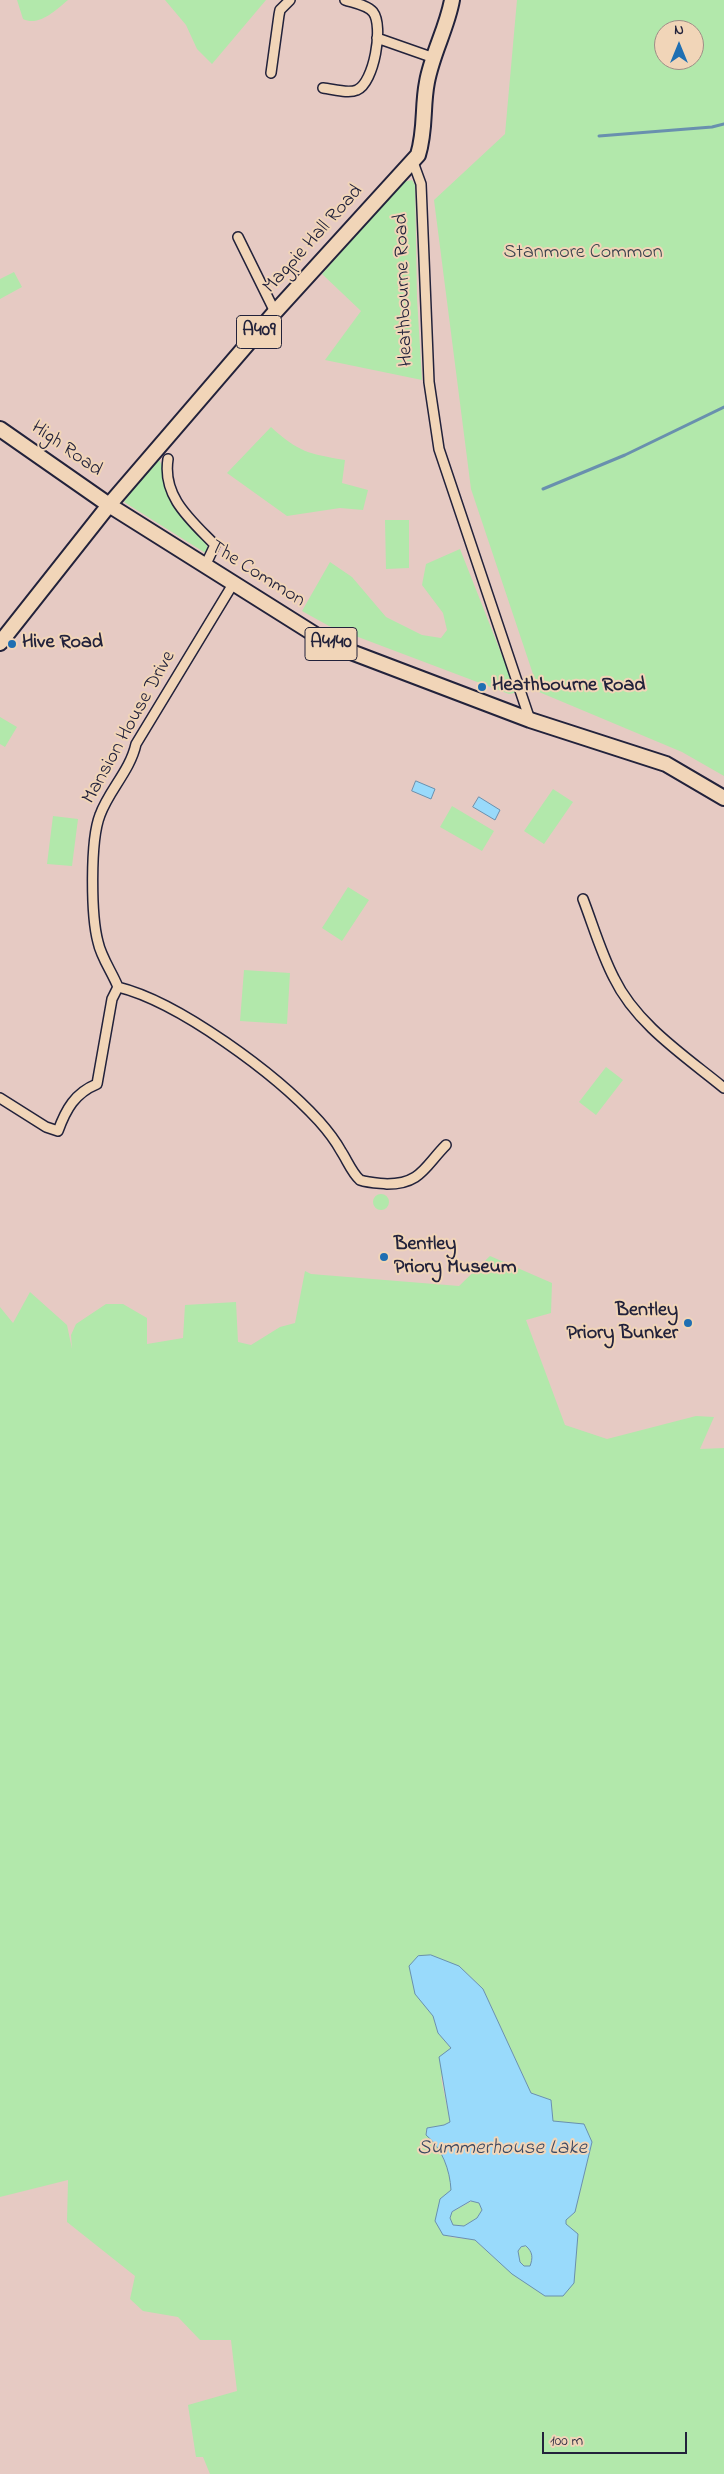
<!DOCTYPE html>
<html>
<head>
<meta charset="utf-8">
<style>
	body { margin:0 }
	#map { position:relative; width:724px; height:2474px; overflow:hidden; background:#e6cac3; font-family:"Indie Flower",sans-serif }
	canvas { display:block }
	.north { position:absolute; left:654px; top:20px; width:50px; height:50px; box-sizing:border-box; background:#f1d5b8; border:1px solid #9e8d86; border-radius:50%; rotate:0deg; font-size:14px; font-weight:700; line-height:20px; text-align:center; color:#22223b }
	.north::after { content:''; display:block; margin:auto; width:18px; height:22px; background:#1f6fb2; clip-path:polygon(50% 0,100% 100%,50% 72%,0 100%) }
	.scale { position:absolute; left:542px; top:2432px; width:145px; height:22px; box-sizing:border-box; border:2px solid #22223b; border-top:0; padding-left:6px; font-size:15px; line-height:18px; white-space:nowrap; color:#22223b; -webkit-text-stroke:4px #f1d5b8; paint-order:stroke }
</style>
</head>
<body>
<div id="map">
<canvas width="724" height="2474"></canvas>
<div class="north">N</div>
<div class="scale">100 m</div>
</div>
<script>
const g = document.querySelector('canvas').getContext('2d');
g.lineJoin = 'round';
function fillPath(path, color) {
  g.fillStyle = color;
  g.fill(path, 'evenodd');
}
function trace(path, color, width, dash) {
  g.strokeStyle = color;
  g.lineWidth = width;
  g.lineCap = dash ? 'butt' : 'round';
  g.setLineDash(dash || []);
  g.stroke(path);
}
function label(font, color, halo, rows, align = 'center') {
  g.font = font + ' "Indie Flower",sans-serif';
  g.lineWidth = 4;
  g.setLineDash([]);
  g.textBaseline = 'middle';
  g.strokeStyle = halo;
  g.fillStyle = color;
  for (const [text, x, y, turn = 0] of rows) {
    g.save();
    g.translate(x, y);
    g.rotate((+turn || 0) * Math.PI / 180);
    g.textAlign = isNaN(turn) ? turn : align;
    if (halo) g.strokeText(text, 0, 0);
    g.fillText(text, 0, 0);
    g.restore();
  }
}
const green = new Path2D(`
	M17 0H68C56 10 39 27 23 19Z
	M165 0H266L212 64 197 49 186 25Z
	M517 0H724V776L682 752 539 692 471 489 434 200 505 134ZM664 30H694V60H664Z
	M412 180 415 185 417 298 422 380 325 360 361 311 322 274 403 182Z
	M14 272 22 287 0 299V279Z
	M271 427C298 452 309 454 345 460L342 483 368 490 363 510 340 508 287 516 227 473Z
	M159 460C167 471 163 489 171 501 179 513 208 540 209 551L207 554 124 502 154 461Z
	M385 520H409V568L386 569Z
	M460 549 514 686V693L509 694 329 626 302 611 330 562 352 577 386 617 422 635 441 638 447 630 443 613 422 585 426 564Z
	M0 717 17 727 5 747 0 744Z
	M553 789 573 802 544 844 524 831Z
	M452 806 494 831 482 851 440 827Z
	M53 816 78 819 72 866 47 864Z
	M348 887 369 900 342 941 322 928Z
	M244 970 290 973 287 1024 240 1021Z
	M606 1067 623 1080 596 1115 579 1102Z
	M373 1202a8 8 0 1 1 16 0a8 8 0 1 1-16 0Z
	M490 1256 552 1283 551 1313 526 1320 565 1425 607 1439 696 1416 714 1417 700 1449 724 1448V2474H210L203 2457H196L188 2405 237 2391 231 2340H200L178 2317 143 2311 130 2299 135 2276 67 2222 68 2180 0 2197V1307L13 1323 30 1292 67 1325 72 1349 71 1335 76 1324 106 1304H123L147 1318V1344L183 1338 185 1305 236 1302 238 1342 251 1345 280 1327 295 1323 305 1271 311 1274 459 1286ZM459 1966 483 1989 531 2093 551 2100 552 2121 584 2125 592 2142 575 2212 566 2219 545 2296 491 2255 475 2240 450 2237 435 2221C440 2212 449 2200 451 2190 455 2174 438 2145 426 2134L427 2128 444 2125 450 2122 441 2078 451 2048 438 2033 433 2016Z
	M472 2201 479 2203 482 2210 477 2218 464 2226 453 2225 450 2218 452 2212Z
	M526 2246C533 2252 533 2258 530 2266H524L520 2263 518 2251 521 2247Z`);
const water = new Path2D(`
	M416 781 435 789 431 799 412 791Z
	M479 797 500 810 495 820 473 807Z
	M431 1955 459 1966 483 1989 531 2093 551 2100 553 2121 584 2124 592 2142 575 2212 566 2220V2224L578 2234 574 2283 563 2296H545L512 2274 475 2240 443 2235 435 2221 440 2199 451 2190C450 2170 442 2148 426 2135L427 2128 444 2125 450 2122 439 2057 451 2048 438 2033 433 2016 415 1994 409 1966 418 1956ZM471 2201 479 2203 482 2210 477 2218 464 2226 453 2225 450 2218 452 2212ZM526 2246C533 2252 533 2258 530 2266H524L520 2262 518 2251 521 2247Z`);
const stream = new Path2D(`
	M599 136 712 127 724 124
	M543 489 625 455 724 407`);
const street = new Path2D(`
	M377 38 434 58
	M271 73 279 15 280 10 290 0
	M323 88C333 89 348 94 357 90 374 83 384 26 373 12 367 5 354 3 345 0
	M413 162 421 184 429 382 439 449 530 720
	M238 237 275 312
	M168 459C162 497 191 520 215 545L205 566
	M233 584 136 744C130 771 109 790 100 815 90 840 91 916 98 942 101 957 112 972 118 987 179 1002 276 1074 319 1121 327 1130 335 1140 341 1151 347 1160 352 1173 360 1180 369 1183 378 1183 387 1184 421 1184 425 1166 446 1145
	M583 899C593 925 601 953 614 978 636 1024 685 1056 724 1088
	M0 1098 46 1127 58 1131C66 1109 75 1093 97 1084L112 999 118 987`);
const primary = new Path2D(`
	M0 429 109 505 330 644 530 720 666 764 724 798
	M0 643 109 505 275 312 418 155C426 129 422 107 427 82 432 54 447 28 452 0`);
const markers = [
	[12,644,5,"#1f6fb2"],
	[482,687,5,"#1f6fb2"],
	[384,1257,5,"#1f6fb2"],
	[688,1323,5,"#1f6fb2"]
];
const shields = [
	[259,332,45],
	[331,644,52]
];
const shieldNames = [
	["A409",259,332],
	["A4140",331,644]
];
const streetNames = [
	["Magpie Hall Road",314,240,-48],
	["Heathbourne Road",405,290,-92],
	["High Road",66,450,35],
	["The Common",257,575,32],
	["Mansion House Drive",130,728,-61]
];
const parkNames = [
	["Stanmore Common",583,254]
];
const poiNames = [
	["Hive Road",22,644],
	["Heathbourne Road",492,687],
	["Bentley",394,1246],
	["Priory Museum",394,1269],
	["Bentley",678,1312,"right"],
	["Priory Bunker",678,1335,"right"]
];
const waterNames = [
	["Summerhouse Lake",502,2150]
];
fillPath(green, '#b2e8ab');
fillPath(water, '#99dafb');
trace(water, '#6990ae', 1);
trace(stream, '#6990ae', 3);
trace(street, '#22223b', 12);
trace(primary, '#22223b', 18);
trace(street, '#f1d5b8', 9);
trace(primary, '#f1d5b8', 14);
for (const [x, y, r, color] of markers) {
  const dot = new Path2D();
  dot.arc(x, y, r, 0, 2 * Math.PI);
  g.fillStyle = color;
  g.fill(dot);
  trace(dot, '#f1d5b8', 2);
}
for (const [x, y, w] of shields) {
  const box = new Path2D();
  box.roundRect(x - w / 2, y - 16.5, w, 33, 4);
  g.fillStyle = '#f1d5b8';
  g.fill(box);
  trace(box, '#22223b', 1);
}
label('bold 19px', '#22223b', null, shieldNames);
label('20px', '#22223b', '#f1d5b8', streetNames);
label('20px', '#38404c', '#f1d5b8', parkNames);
label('bold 20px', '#22223b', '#f1d5b8', poiNames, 'left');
label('italic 21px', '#3a4761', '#f1d5b8', waterNames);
</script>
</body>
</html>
